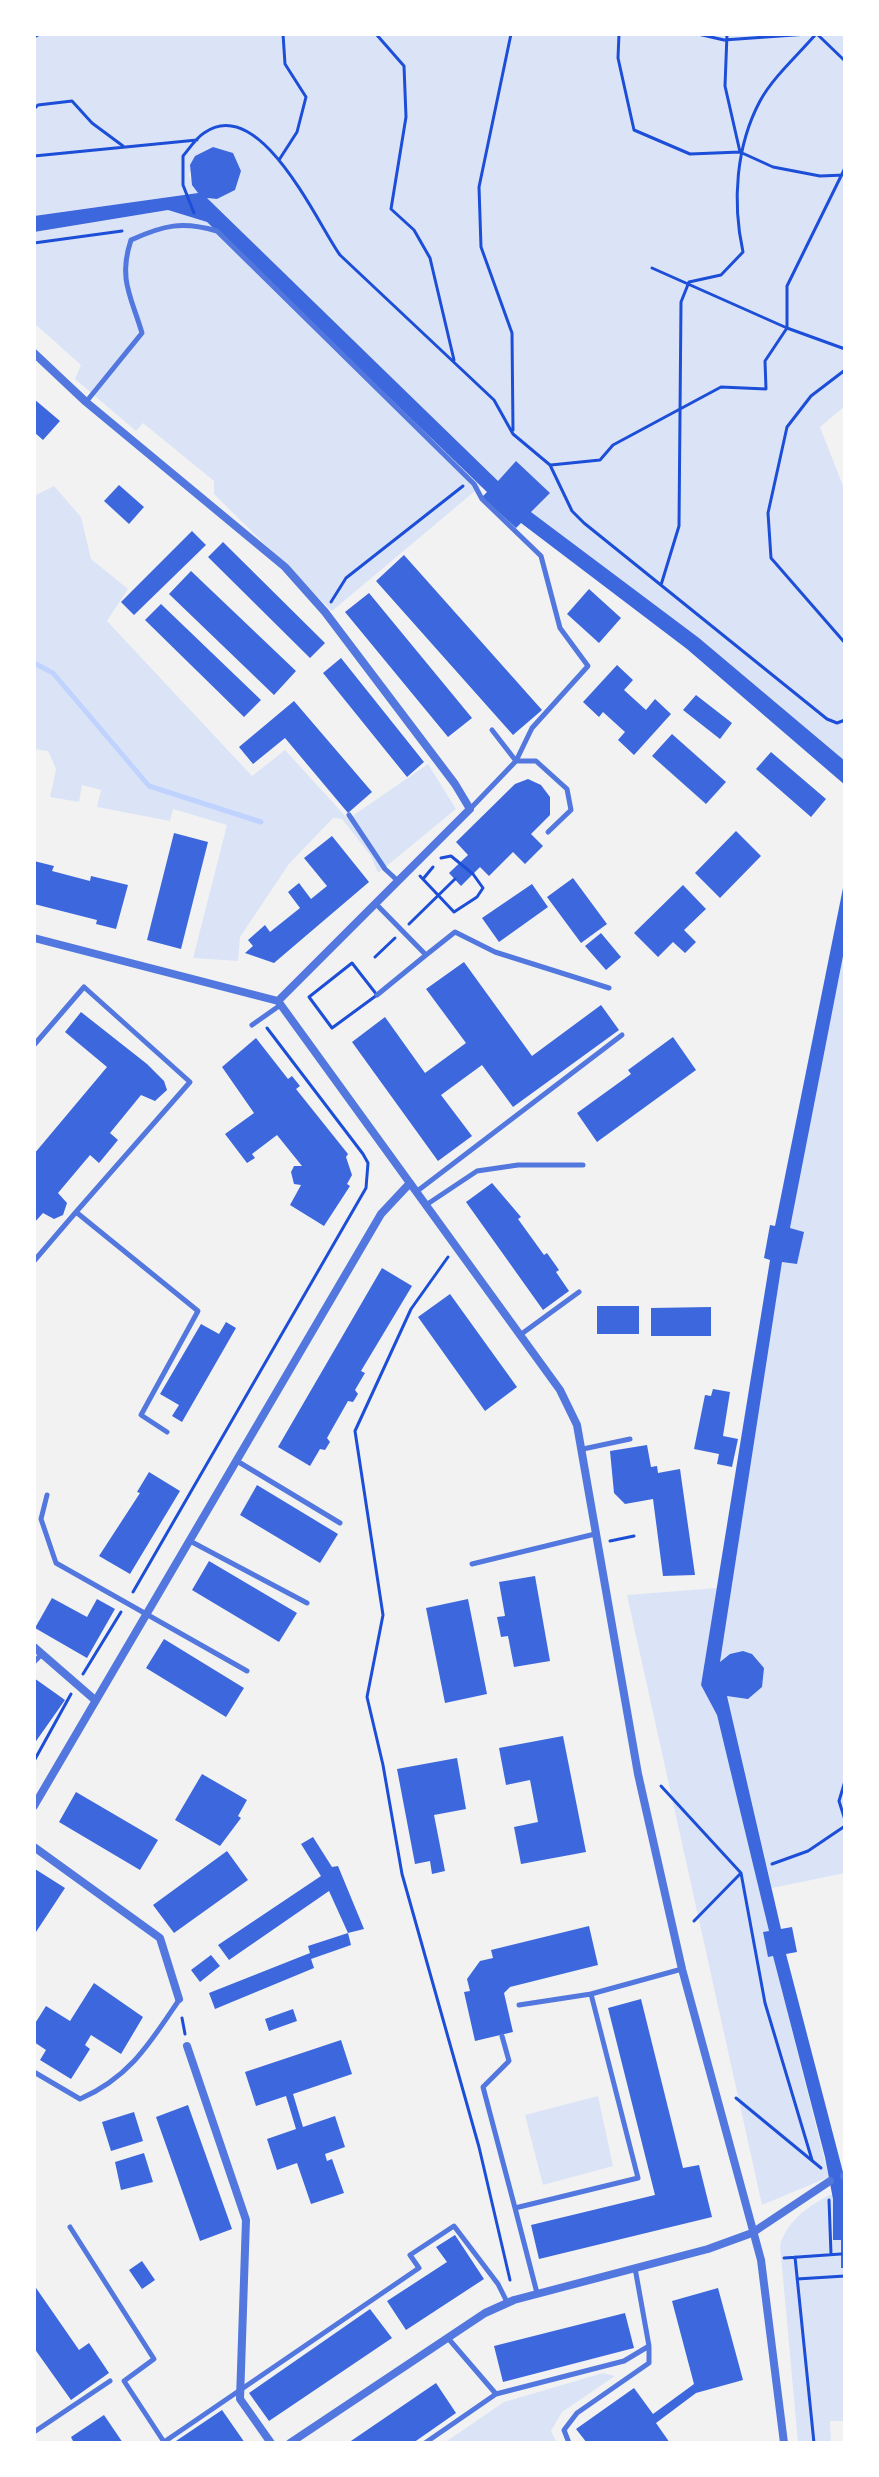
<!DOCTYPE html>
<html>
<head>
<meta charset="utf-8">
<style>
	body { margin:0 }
	#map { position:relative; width:879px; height:2477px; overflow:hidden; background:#f2f2f2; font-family:"Nunito Sans",sans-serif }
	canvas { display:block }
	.frame { position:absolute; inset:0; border:36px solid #fff; pointer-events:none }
</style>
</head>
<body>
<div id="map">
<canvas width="879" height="2477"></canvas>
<div class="frame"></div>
</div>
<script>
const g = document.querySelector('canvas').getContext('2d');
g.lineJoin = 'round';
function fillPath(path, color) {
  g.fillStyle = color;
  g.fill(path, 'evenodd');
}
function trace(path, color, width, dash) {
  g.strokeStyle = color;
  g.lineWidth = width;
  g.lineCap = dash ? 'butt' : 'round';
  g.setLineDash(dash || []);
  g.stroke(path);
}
const green = new Path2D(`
	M34 34H845V406L820 427 845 491V761L699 638 531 512 549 493 516 461 498 481 207 198 217 199 235 190 241 171 232 153 213 147 195 156 189 175 198 193 34 216Z
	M168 210 207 222 481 486 332 611 214 494V481L143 423 136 431 75 379 81 365 34 323V232Z
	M54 486 81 517 91 559 128 589 107 621 252 776 285 750 348 819 428 764 456 809 378 873 371 856 342 819 333 818 289 864 240 937 238 961 193 958 227 825 173 809 170 821 97 807 101 790 82 785 79 802 50 797 56 769 48 751 34 749V496Z
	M845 946V1873L772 1888 727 1696 764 1668C749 1651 738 1647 720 1662L782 1262 797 1264 803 1232 790 1228Z
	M717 1588 701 1685 717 1715 769 1931 763 1933 768 1956H773L829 2177 762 2205 627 1595Z
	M598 2096 613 2166 543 2185 525 2115Z
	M845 2189V2421H830L831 2443H798L780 2245C788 2217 819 2198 845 2189Z
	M603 2373 615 2376 562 2412 551 2431 557 2443H444L504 2402Z`);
const stream = new Path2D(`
	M34 663 53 673 149 786 261 822`);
const building = new Path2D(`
	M213 147 233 153 241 171 235 190 217 199 207 198 498 481 516 461 550 493 531 512 699 638 845 761V785L687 649 521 523 516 528 482 497 487 492 207 222 168 210 34 232V216L198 193 192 185 190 165 195 156Z
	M34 399 60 421 43 440 34 432Z
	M119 485 144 507 129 524 104 501Z
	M192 531 206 545 134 615 121 602Z
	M223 542 325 643 310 658 208 557Z
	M404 555 542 710 513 735 376 581Z
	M191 571 296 671 274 695 169 594Z
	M589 589 621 618 599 643 567 614Z
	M369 593 472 718 448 737 345 612Z
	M161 604 261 700 244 717 145 620Z
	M341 658 424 762 407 777 323 673Z
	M617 665 633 680 624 690 646 710 655 699 671 714 634 755 618 740 625 732 603 712 599 717 583 702Z
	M696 695 732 723 720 739 683 710Z
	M294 701 372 792 348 813 285 738 253 764 239 747Z
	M672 734 726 782 706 804 652 756Z
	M771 752 826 799 811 817 756 769Z
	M528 779 541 785 550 797V815L531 834 543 846 525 864 513 852 489 876 480 867 461 886 449 873 468 855 456 842 515 784Z
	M736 831 761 856 720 898 695 873Z
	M174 833 208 842 181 949 147 940Z
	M332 836 369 882 274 963 245 953 253 946 248 940 265 925 270 932 300 908 288 892 299 883 311 899 327 886 304 858Z
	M34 861 54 866 52 871 90 881 91 876 128 885 116 929 96 924 97 920 34 904Z
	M573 878 607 924 581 943 547 897Z
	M844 883 845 946 790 1228 804 1232 797 1264 782 1262 720 1662 730 1654 743 1651 752 1654 764 1668 762 1687 748 1699 727 1696 781 1929 792 1927 797 1952 786 1954 844 2176 845 2268H841V2240H833V2199L825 2157 773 1956 768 1957 763 1932 769 1931 717 1715 701 1685 770 1260 764 1258 770 1225 775 1226Z
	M532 884 548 907 499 942 482 918Z
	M683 885 706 909 684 930 696 942 685 953 673 942 658 957 634 933Z
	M601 933 621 957 606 970 585 946Z
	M464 962 532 1056 601 1005 619 1030 513 1107 482 1065 441 1095 472 1136 438 1161 352 1042 385 1017 425 1073 466 1043 426 989Z
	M81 1012 147 1064 164 1081 167 1090 155 1101 141 1095 110 1133 118 1140 99 1163 90 1155 58 1193 67 1203 63 1215 54 1219 43 1213 34 1223V1154L107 1067 65 1032Z
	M673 1037 696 1070 597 1142 577 1113 631 1074 628 1070Z
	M256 1038 288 1079 292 1076 300 1086 296 1089 348 1154 346 1157 352 1175 347 1184 350 1186 324 1226 290 1205 301 1185 294 1184 291 1172 294 1166H302L277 1135 252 1154 255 1158 247 1163 225 1134 254 1113 222 1067Z
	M492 1183 521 1217 518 1219 544 1255 547 1253 559 1270 556 1272 569 1291 543 1310 466 1202Z
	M382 1268 412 1286 361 1371 365 1373 355 1390 358 1394 353 1402 348 1401 327 1438 330 1442 325 1450 320 1449 310 1466 278 1447Z
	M450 1294 517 1387 485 1411 418 1317Z
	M597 1306H639V1334H597Z
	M711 1307V1336H651V1308Z
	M226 1322 236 1328 182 1422 172 1416 179 1405 160 1394 201 1324 219 1334Z
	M713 1389 730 1392 723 1436 738 1439 732 1467 717 1464 719 1454 694 1449 705 1395 711 1396Z
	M647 1445 651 1467 657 1466 658 1473 680 1469 695 1575 663 1576 653 1499 625 1504 614 1493 610 1451Z
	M149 1472 180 1491 130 1574 99 1556 140 1493 137 1492Z
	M257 1485 338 1534 320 1563 240 1515Z
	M209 1561 297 1613 279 1642 192 1590Z
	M535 1576 550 1661 514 1667 508 1636 501 1637 497 1617 505 1616 499 1582Z
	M52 1598 87 1617 97 1599 115 1609 87 1658 35 1628Z
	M468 1599 487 1694 445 1703 426 1608Z
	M164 1639 244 1688 226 1717 146 1668Z
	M34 1678 65 1700 34 1744Z
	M563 1736 586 1852 521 1864 514 1827 538 1822 530 1780 506 1785 499 1748Z
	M457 1758 466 1809 434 1815 445 1871 432 1874 430 1861 415 1864 397 1769Z
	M202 1774 247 1800 238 1816 241 1818 220 1846 175 1820Z
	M76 1792 158 1840 140 1870 59 1822Z
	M313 1837 332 1867 338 1866 364 1929 348 1933 329 1891 229 1960 218 1945 321 1876 301 1844Z
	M227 1851 248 1880 174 1933 153 1905Z
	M35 1869 65 1888 34 1935V1871Z
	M589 1926 598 1965 510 1987 504 1993 513 2032 475 2041 464 1992 470 1991 467 1979 480 1961 493 1958 491 1950Z
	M348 1933 351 1945 311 1959 314 1968 215 2009 209 1993 310 1953 308 1946Z
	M211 1955 220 1966 200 1982 191 1970Z
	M94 1983 143 2017 121 2054 91 2035 85 2045 90 2049 71 2079 40 2060 46 2050 34 2042V2025L46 2006 70 2021Z
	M641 1999 683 2168 699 2165 712 2217 539 2259 531 2225 655 2195 608 2008Z
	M293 2009 297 2021 269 2031 265 2019Z
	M341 2040 352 2074 293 2094 303 2127 335 2116 345 2147 325 2154 327 2161 332 2159 344 2193 311 2204 297 2163 277 2170 267 2139 296 2129 286 2096 256 2106 245 2072Z
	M188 2105 232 2229 200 2241 156 2117Z
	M134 2112 143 2141 111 2151 102 2122Z
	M144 2153 153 2182 121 2190 115 2162Z
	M455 2235 484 2279 406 2330 387 2301 447 2262 436 2247Z
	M142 2261 155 2280 142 2289 129 2270Z
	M34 2285 79 2350 89 2343 109 2373 71 2400 34 2348Z
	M718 2288 743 2380 696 2393 656 2423 670 2443H587L576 2429 634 2388 653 2414 694 2384 672 2301Z
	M370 2309 392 2338 269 2421 249 2393Z
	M625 2313 634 2348 503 2382 494 2346Z
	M436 2383 456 2413 413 2443H348Z
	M222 2410 245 2443H173Z
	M104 2415 123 2443H74L71 2437Z`);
const path = new Path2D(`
	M376 34 404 66 406 117 391 209 414 230 430 258 454 360
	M511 34 479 187 481 247 512 333 513 430
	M619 34 618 58 634 130 690 154 740 152 773 167 820 176 845 175
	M698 34 724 40 808 34
	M727 34 725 86 740 152
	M817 34 845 61
	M34 37 40 34
	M34 109 38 105 72 101 92 123 123 146
	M34 156 197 140
	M279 160 297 132 306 97 285 64 283 34
	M845 168 787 286V328L845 349
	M194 213 183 185V156C189 149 196 138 204 133 260 93 317 223 340 255L494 400 513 434 550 465 572 511 584 523 827 719 837 723 845 720
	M34 243 122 231
	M845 370 811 396 787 427 768 513 771 558 845 643
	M551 465 600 460 613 445 721 387 766 389 765 361 787 328 652 268
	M661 585 679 526 681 302 689 282 721 275 743 252C732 202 736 146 760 101 773 77 798 55 816 34
	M331 602 346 578 463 486
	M420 876 454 912 477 897 483 888 473 874 451 856 441 858
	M423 879 433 867
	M409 924 455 879
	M375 957 395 938
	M352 963 377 995 332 1028 309 997Z
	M448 1257 411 1309 355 1431 383 1615 367 1697 383 1765 402 1874 479 2147 510 2280
	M610 1541 634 1536
	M133 1592 366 1188 368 1163 363 1154 267 1028
	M83 1674 121 1612
	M34 1761 71 1694
	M845 1781 839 1801 845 1820
	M661 1786 741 1873 765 2003 812 2160
	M772 1864 808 1851 845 1826
	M694 1921 741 1873
	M182 2018 185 2034
	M736 2098 821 2168
	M829 2200 831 2254
	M795 2257 814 2443
	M784 2258 841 2254
	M797 2279 845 2276`);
const service = new Path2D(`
	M86 402 142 333C131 296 118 279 131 240 164 225 182 221 217 231L474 484 482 499 541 556 560 628 588 666 532 728 516 761 471 808
	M492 730 516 761H536L567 789 571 810 548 832
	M349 815 385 869 398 881
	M376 904 426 955 455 932 495 952 609 988
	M377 995 426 955
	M252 1025 279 1006
	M34 1045 84 987 190 1082 76 1212
	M416 1192 622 1035
	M426 1205 477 1171 518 1165H583
	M34 1261 76 1212 198 1311 141 1415 167 1432
	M520 1335 579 1292
	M583 1449 630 1439
	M237 1461 340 1523
	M47 1495 41 1519 56 1563 247 1671
	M190 1541 307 1603
	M472 1564 595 1534
	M34 1662 42 1654
	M519 2005 591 1994
	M502 2036 509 2061 483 2087 515 2208
	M34 2072 80 2099C130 2077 150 2043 179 2000
	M70 2227 154 2359 124 2381 164 2442 419 2268 410 2255 454 2226 498 2284 507 2302
	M537 2293 515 2208 638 2178 591 1994 682 1969
	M496 2394 624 2361 649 2346 635 2268
	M34 2432 110 2381
	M425 2443 496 2394 447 2337
	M569 2443 564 2430 577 2413 649 2363V2347`);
const minor = new Path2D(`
	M34 353 86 402 285 567 325 612 455 784 470 809 278 1001
	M34 938 278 1001
	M278 1001 560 1390 577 1425 638 1774 682 1969 761 2260 784 2443
	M34 1647 95 1700
	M34 1806 381 1214 410 1183
	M34 1847 160 1938 179 1999
	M187 2046 246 2220 240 2399 271 2443
	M844 2176H845
	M290 2443 485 2313 514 2300 708 2249 752 2233 830 2181`);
fillPath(green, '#dbe4f7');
trace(stream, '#bfd3fe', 5);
fillPath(building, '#3d67dc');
trace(path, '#1d4ed8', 3);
trace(service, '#5277de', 5);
trace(minor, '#5277de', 8);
</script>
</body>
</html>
